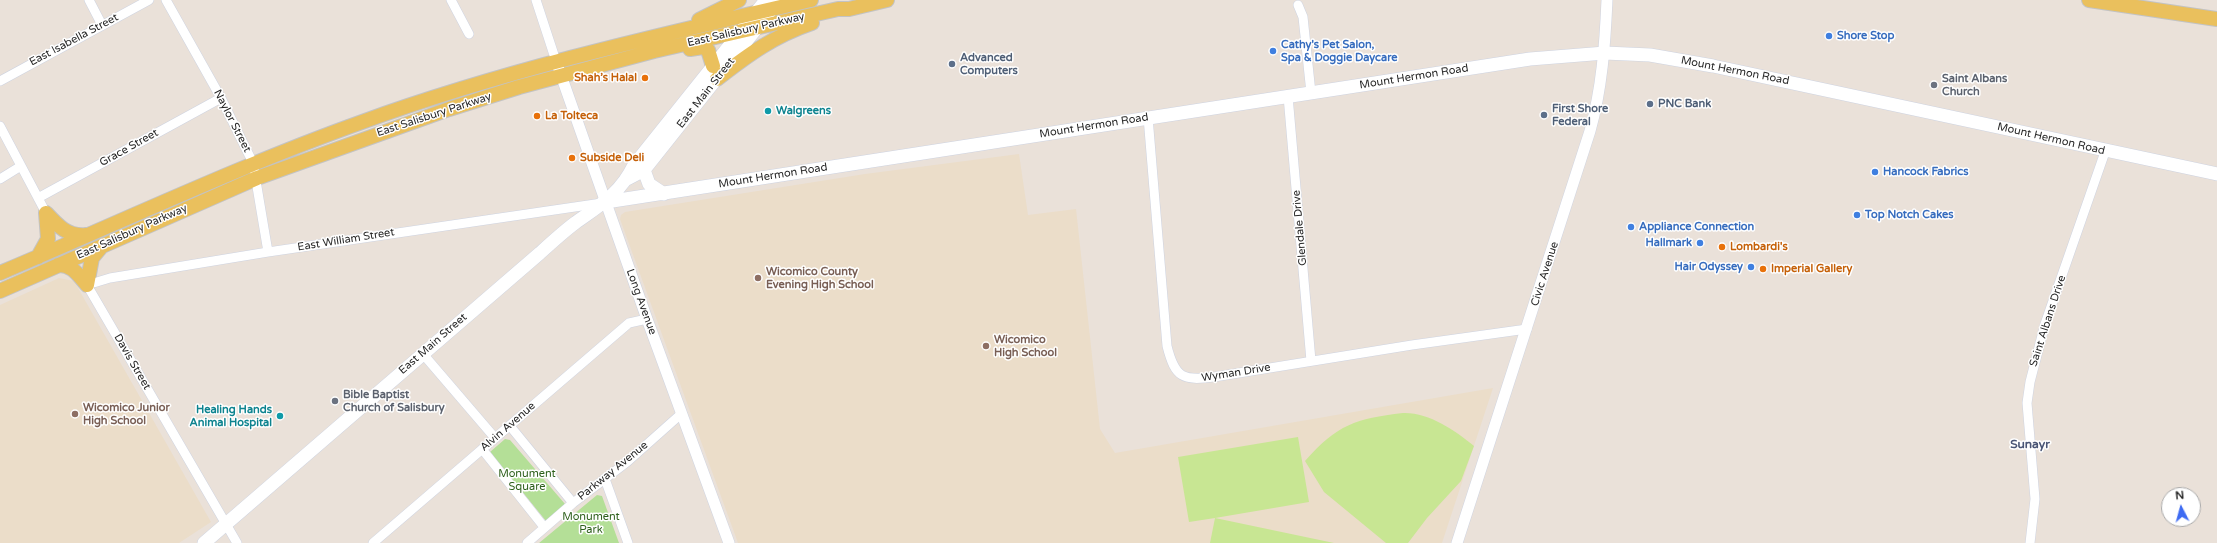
<!DOCTYPE html>
<html>
<head>
<meta charset="utf-8">
<style>
	body { margin:0 }
	#map { position:relative; width:2217px; height:543px; overflow:hidden; background:#eae1d9; font-family:"Varela Round",sans-serif }
	canvas { display:block }
	.north { position:absolute; left:2161px; top:487px; width:40px; height:40px; box-sizing:border-box; background:#fff; border:1px solid #a9a9a9; border-radius:50%; rotate:354deg; font-size:11px; font-weight:700; line-height:16px; text-align:center; color:#272727 }
	.north::after { content:''; display:block; margin:auto; width:14px; height:18px; background:#3e6bf2; clip-path:polygon(50% 0,100% 100%,50% 72%,0 100%) }
</style>
</head>
<body>
<div id="map">
<canvas width="2217" height="543"></canvas>
<div class="north">N</div>
</div>
<script>
const g = document.querySelector('canvas').getContext('2d');
g.lineJoin = 'round';
function fillPath(path, color) {
  g.fillStyle = color;
  g.fill(path, 'evenodd');
}
function trace(path, color, width, dash) {
  g.strokeStyle = color;
  g.lineWidth = width;
  g.lineCap = dash ? 'butt' : 'round';
  g.setLineDash(dash || []);
  g.stroke(path);
}
function label(font, color, halo, rows, align = 'center') {
  g.font = font + ' "Varela Round",sans-serif';
  g.lineWidth = 3;
  g.setLineDash([]);
  g.textBaseline = 'middle';
  g.strokeStyle = halo;
  g.fillStyle = color;
  for (const [text, x, y, turn = 0] of rows) {
    g.save();
    g.translate(x, y);
    g.rotate((+turn || 0) * Math.PI / 180);
    g.textAlign = isNaN(turn) ? turn : align;
    if (halo) g.strokeText(text, 0, 0);
    g.fillText(text, 0, 0);
    g.restore();
  }
}
const education = new Path2D(`
	M1019 154 1028 215 1076 209 1100 429 1115 453 1493 388 1442 543H738L620 219 621 215 625 212 865 174Z
	M59 278 74 281 211 522 179 543H0V305Z`);
const green = new Path2D(`
	M505 439 510 440 565 504V506L546 521 490 452Z
	M597 495 602 496 619 543H539Z`);
const pitch = new Path2D(`
	M1403 413C1428 412 1455 430 1474 446L1461 481 1427 518 1408 543H1386L1324 492 1305 461C1338 424 1355 419 1403 413Z
	M1298 437 1309 502 1215 518 1334 543H1210L1215 518 1189 522 1178 457Z`);
const minor = new Path2D(`
	M89 0 102 25
	M166 0 221 98 253 163 268 252
	M451 0 469 34
	M536 0 556 61
	M1298 5 1303 17 1311 93
	M0 81 149 0
	M1288 96 1311 361
	M1148 117 1167 346C1175 378 1183 381 1214 377L1412 345 1527 329
	M0 126 46 213
	M0 179 21 166
	M38 198 221 98
	M423 354 495 438
	M510 426 573 503
	M482 449 544 527
	M605 479 628 543
	M237 543 87 285 110 278 268 252 602 203
	M373 543 629 323 647 319
	M527 543 573 503 627 462 681 414
	M2030 543 2035 499 2027 403 2030 382 2045 324 2105 152`);
const tertiary = new Path2D(`
	M556 61 647 319 729 543
	M1457 543 1590 131C1602 88 1605 45 1607 0`);
const secondary = new Path2D(`
	M644 170 649 184 664 194
	M627 179 644 170 779 0
	M606 202 1530 59 1605 53 1650 55 1713 66 2217 174
	M204 543 540 253C551 243 563 232 575 223 600 205 620 194 634 165L766 0`);
const primary = new Path2D(`
	M2089 0 2217 19
	M699 20 739 0
	M690 49 703 47 708 50 713 66
	M717 79C749 54 774 36 812 23
	M46 213C58 226 68 237 86 235
	M38 257 48 239 46 213
	M58 265C72 264 79 276 87 285
	M0 273C121 222 239 166 362 122 508 69 660 35 811 0
	M87 285 92 258 102 246
	M0 291 257 178 449 109 519 87 654 51 838 9H849L887 0`);
const markers = [
	[1829,36,4,"#3f7fe0"],
	[1273,51,4,"#3f7fe0"],
	[952,64,4,"#5c6f8a"],
	[645,78,4,"#e8710a"],
	[1934,85,4,"#6b7280"],
	[1650,104,4,"#5c6f8a"],
	[768,111,4,"#0f9aa8"],
	[1544,115,4,"#5c6f8a"],
	[537,116,4,"#e8710a"],
	[572,158,4,"#e8710a"],
	[1875,172,4,"#3f7fe0"],
	[1857,215,4,"#3f7fe0"],
	[1631,227,4,"#3f7fe0"],
	[1700,243,4,"#3f7fe0"],
	[1722,247,4,"#e8710a"],
	[1751,267,4,"#3f7fe0"],
	[1763,269,4,"#e8710a"],
	[758,278,4,"#8d6e63"],
	[986,346,4,"#8d6e63"],
	[335,401,4,"#6b7280"],
	[75,414,4,"#8d6e63"],
	[280,416,4,"#0f9aa8"]
];
const streetNames = [
	["East Salisbury Parkway",746,30,-13],
	["East Isabella Street",74,40,-28],
	["Mount Hermon Road",1735,71,11],
	["Mount Hermon Road",1414,77,-9],
	["East Main Street",706,93,-52],
	["East Salisbury Parkway",434,115,-18],
	["Naylor Street",232,121,63],
	["Mount Hermon Road",1094,126,-9],
	["Mount Hermon Road",2051,139,13],
	["Grace Street",129,148,-29],
	["Mount Hermon Road",773,176,-9],
	["Glendale Drive",1300,228,-95],
	["East Salisbury Parkway",132,232,-24],
	["East William Street",346,240,-9],
	["Civic Avenue",1545,274,-72],
	["Long Avenue",641,302,70],
	["Saint Albans Drive",2048,321,-72],
	["East Main Street",433,344,-41],
	["Davis Street",132,362,60],
	["Wyman Drive",1236,373,-9],
	["Alvin Avenue",508,427,-41],
	["Parkway Avenue",613,471,-39]
];
const shopNames = [
	["Shore Stop",1837,36],
	["Cathy's Pet Salon,",1281,45],
	["Spa & Doggie Daycare",1281,58],
	["Hancock Fabrics",1883,172],
	["Top Notch Cakes",1865,215],
	["Appliance Connection",1639,227],
	["Hallmark",1692,243,"right"],
	["Hair Odyssey",1743,267,"right"]
];
const serviceNames = [
	["Advanced",960,58],
	["Computers",960,71],
	["PNC Bank",1658,104],
	["First Shore",1552,109],
	["Federal",1552,122]
];
const foodNames = [
	["Shah’s Halal",637,78,"right"],
	["La Tolteca",545,116],
	["Subside Deli",580,158],
	["Lombardi's",1730,247],
	["Imperial Gallery",1771,269]
];
const worshipNames = [
	["Saint Albans",1942,79],
	["Church",1942,92],
	["Bible Baptist",343,395],
	["Church of Salisbury",343,408]
];
const cultureNames = [
	["Walgreens",776,111],
	["Healing Hands",272,410,"right"],
	["Animal Hospital",272,423,"right"]
];
const educationNames = [
	["Wicomico County",766,272],
	["Evening High School",766,285],
	["Wicomico",994,340],
	["High School",994,353],
	["Wicomico Junior",83,408],
	["High School",83,421]
];
const parkNames = [
	["Monument",527,474],
	["Square",527,487],
	["Monument",591,517],
	["Park",591,530]
];
const neighbourhoodNames = [
	["Sunayr",2030,445]
];
fillPath(education, '#ebddc9');
fillPath(green, '#b4df97');
fillPath(pitch, '#c8e693');
trace(minor, '#ced3e0', 10);
trace(tertiary, '#ced3e0', 12);
trace(secondary, '#ced3e0', 14);
trace(primary, '#c3c3c3', 16);
trace(minor, '#fff', 9);
trace(tertiary, '#fff', 11);
trace(secondary, '#fff', 13);
trace(primary, '#eac05d', 14);
for (const [x, y, r, color] of markers) {
  const dot = new Path2D();
  dot.arc(x, y, r, 0, 2 * Math.PI);
  g.fillStyle = color;
  g.fill(dot);
  trace(dot, '#fff', 1.5);
}
label('11px', '#272727', '#fff', streetNames);
label('bold 11px', '#366cbe', '#fff', shopNames, 'left');
label('bold 11px', '#4e5e75', '#fff', serviceNames, 'left');
label('bold 11px', '#c56008', '#fff', foodNames, 'left');
label('bold 11px', '#5b616d', '#fff', worshipNames, 'left');
label('bold 11px', '#0d838f', '#fff', cultureNames, 'left');
label('bold 11px', '#785e54', '#fff', educationNames, 'left');
label('11px', '#2e601c', '#fff', parkNames);
label('bold 12px', '#4a5575', '#fff', neighbourhoodNames);
</script>
</body>
</html>
